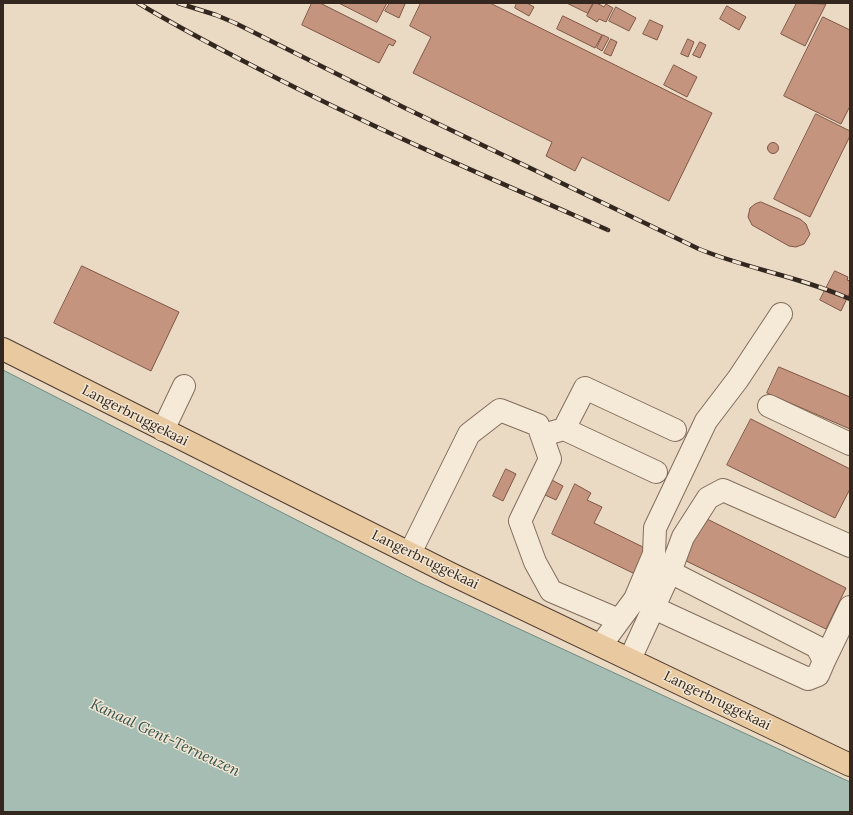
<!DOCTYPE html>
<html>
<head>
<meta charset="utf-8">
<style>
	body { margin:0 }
	#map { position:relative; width:853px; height:815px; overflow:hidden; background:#eadac4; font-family:Lora,serif }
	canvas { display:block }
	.frame { position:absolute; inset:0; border:4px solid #34271f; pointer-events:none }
</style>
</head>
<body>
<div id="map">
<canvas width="853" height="815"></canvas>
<div class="frame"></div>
</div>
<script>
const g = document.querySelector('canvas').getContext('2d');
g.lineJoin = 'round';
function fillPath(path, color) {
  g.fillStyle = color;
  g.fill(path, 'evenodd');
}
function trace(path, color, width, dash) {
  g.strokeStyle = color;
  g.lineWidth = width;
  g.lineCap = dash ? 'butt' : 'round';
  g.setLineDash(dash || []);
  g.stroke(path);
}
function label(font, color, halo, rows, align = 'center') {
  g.font = font + ' Lora,serif';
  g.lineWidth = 3;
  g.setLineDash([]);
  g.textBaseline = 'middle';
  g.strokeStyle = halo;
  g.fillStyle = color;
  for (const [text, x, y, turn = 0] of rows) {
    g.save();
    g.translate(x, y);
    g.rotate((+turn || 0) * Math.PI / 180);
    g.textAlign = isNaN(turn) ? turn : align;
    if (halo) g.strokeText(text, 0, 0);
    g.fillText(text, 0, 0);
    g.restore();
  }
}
const water = new Path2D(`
	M3 370 420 583 850 782V812H3Z`);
const building = new Path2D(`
	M312 3H320L396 41 393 46 389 44 379 63 302 25Z
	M339 3H387L377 22Z
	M390 3H403L405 4 399 18 385 11Z
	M421 3H490L712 113 669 201 582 157 575 171 546 156 552 142 413 73 431 37 410 26Z
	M517 3H527L534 7 529 16 515 8Z
	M567 3H593L588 13Z
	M594 3H597L604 7 606 4 613 8 606 22 599 19 597 22 587 16Z
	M797 3 826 4 805 46 781 34Z
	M727 6 746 17 739 30 720 19Z
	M616 7 636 18 629 31 609 21Z
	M563 16 602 35 595 48 557 29Z
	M823 17 850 30V106L841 124 784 96Z
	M650 20 663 26 657 40 643 34Z
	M603 35 609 38 602 51 597 48Z
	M611 39 617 42 611 56 604 53Z
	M688 39 694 42 688 57 681 54Z
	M700 42 706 45 700 58 693 55Z
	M674 65 697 77 687 97 664 85Z
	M816 114 850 131V136L810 217 774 199Z
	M767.5 148a5.5 5.5 0 1 1 11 0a5.5 5.5 0 1 1-11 0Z
	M761 202 800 219 806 224 810 234 804 244 796 247 789 246 752 225 748 217 750 208 755 204Z
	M82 266 179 312 151 371 54 323Z
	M835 271 848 277 847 280 850 281V292L841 311 820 300Z
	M779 367 850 397V429L767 393Z
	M751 419 850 469V489L835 518 727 465Z
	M506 469 516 474 503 501 493 496Z
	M552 480 563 486 556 500 545 495Z
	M575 484 591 493 587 500 602 507 594 523 645 548 635 572 633 573 552 534Z
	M701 516 846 588 826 629 680 558Z`);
const minor = new Path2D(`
	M769 406 850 444
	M564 429 585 388 675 430
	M163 430 184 386
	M550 433 564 429 656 472
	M410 553 469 434 500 410 538 425 550 459 520 521 535 562 551 591 619 620
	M654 608 808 679 818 675 824 661 817 647 670 572
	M601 645 635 599 654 554 655 528 706 421 738 379 781 314
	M630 659 670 572 683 537 708 498 723 490 850 546
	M824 661 850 607`);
const major = new Path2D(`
	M3 349 451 574 850 765`);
const rail = new Path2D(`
	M138 3C176 26 216 47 255 67 370 127 489 178 608 230
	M178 3 216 15 235 23 405 108 699 249C748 269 801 277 850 299`);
const streetNames = [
	["Langerbruggekaai",135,416,27],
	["Langerbruggekaai",425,560,26],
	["Langerbruggekaai",717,701,26]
];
const waterNames = [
	["Kanaal Gent-Terneuzen",165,738,25]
];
fillPath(water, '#a6bdb4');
trace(water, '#6e8a80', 1);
fillPath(building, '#c4947e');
trace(building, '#7f5645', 1);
trace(minor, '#826d5c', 24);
trace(major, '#513c30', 24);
trace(minor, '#f5e9d7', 22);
trace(major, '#e9caa0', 22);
trace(rail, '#34271f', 4.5);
trace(rail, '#f2e6d3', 3, [9]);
label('14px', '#34271f', '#f2e6d3', streetNames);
label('italic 15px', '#30524c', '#f2e6d3', waterNames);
</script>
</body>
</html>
